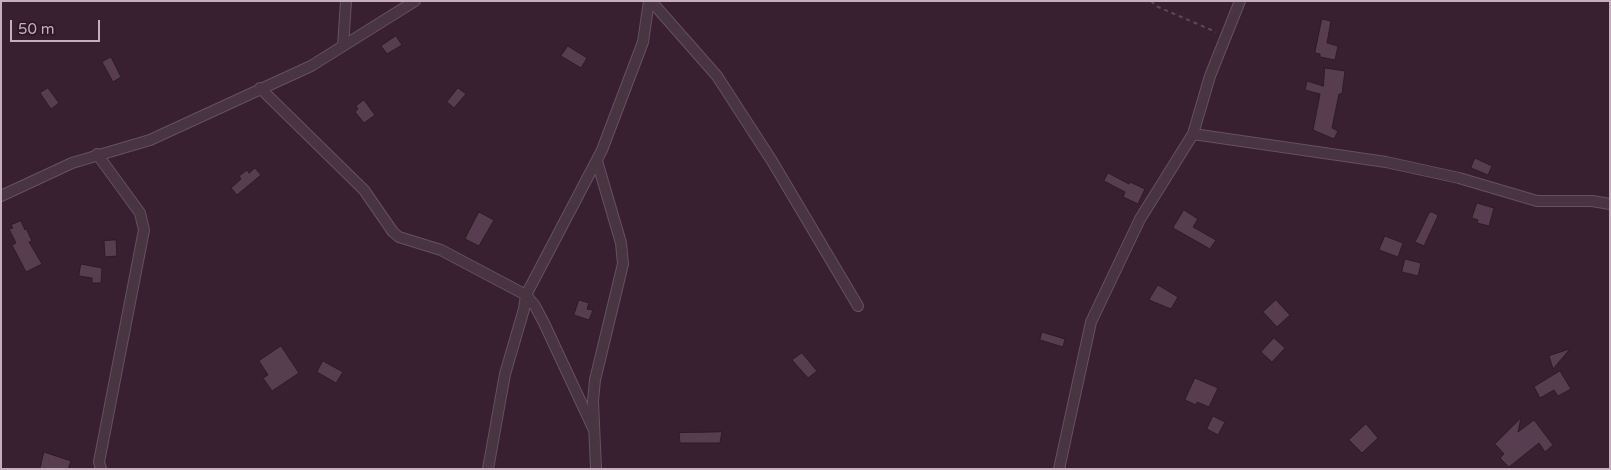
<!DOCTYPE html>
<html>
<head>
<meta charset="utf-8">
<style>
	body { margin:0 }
	#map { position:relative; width:1611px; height:470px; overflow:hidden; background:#382030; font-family:"Varela Round",sans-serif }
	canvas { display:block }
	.frame { position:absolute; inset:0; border:2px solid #c5aebd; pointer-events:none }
	.scale { position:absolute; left:10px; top:20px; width:90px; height:22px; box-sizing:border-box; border:2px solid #c5aebd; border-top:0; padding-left:6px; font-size:15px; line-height:18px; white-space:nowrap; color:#c5aebd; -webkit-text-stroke:4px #2d1926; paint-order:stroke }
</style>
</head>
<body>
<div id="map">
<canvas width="1611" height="470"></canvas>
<div class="frame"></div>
<div class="scale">50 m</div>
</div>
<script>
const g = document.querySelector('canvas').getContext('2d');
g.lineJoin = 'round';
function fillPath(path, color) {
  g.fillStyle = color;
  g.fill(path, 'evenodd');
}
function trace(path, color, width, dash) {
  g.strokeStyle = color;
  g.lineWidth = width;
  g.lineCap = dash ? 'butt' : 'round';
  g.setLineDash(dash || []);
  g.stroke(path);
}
const building = new Path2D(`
	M1322 19 1331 21 1327 43 1338 46 1335 60 1320 57V54L1315 53Z
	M396 36 402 45 387 54 381 46Z
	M568 46 587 58 581 68 561 56Z
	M111 57 121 77 113 82 102 62Z
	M1325 68 1345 71 1342 94H1339L1332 128 1338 131 1334 139 1313 130 1320 94 1305 90 1307 81 1323 86Z
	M48 88 59 103 51 109 40 93Z
	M458 88 466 94 454 108 447 102Z
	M364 100 375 115 364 123 355 112 358 109 356 106Z
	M1475 158 1492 166 1488 175 1471 168Z
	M255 168 261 175 237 195 231 188 241 179 239 176 247 170 249 173Z
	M1108 173 1129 184 1130 182 1145 189 1138 204 1123 197 1125 192 1104 181Z
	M1477 203 1494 208 1489 226 1477 223 1478 220 1472 218Z
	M1184 210 1198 219 1193 227 1216 240 1210 249 1173 228Z
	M479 212 494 220 479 246 465 239Z
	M1432 212 1438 215 1437 218 1424 246 1415 242 1429 213Z
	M21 221 25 230 26 228 32 241 29 242 42 264 26 272 12 245 16 243 9 229 13 228 11 225Z
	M1385 236 1403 243 1398 257 1379 250Z
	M116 240 117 256 105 257 104 241Z
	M1405 259 1421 263 1418 276 1402 272Z
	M81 264 102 268 101 283H92V278L79 276Z
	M1158 285 1178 297 1171 309 1149 300Z
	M579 300 589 303 587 309 593 310 589 320 574 315Z
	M1276 300 1290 315 1277 327 1263 312Z
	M1042 332 1065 339 1063 347 1040 340Z
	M1274 338 1285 348 1272 362 1261 352Z
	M281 346 299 373 272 391 263 378 268 375 259 361Z
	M1570 349 1553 369 1549 356Z
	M802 353 817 371 808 378 792 360Z
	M323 361 343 372 336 383 317 372Z
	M1560 371 1571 389 1558 396 1554 390 1540 398 1534 387Z
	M1195 378 1218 388 1209 407 1197 402 1196 405 1185 400Z
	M1213 416 1225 422 1218 435 1207 429Z
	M1521 418 1518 432 1534 420 1553 445 1545 452 1539 443 1509 467 1500 458 1504 454 1495 444Z
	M1366 424 1378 438 1362 453 1349 440Z
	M722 432 720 443H680L679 433Z
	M44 452 71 461 68 469H40Z`);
const path = new Path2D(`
	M1151 1 1156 6 1216 32`);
const street = new Path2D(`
	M651 1 717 76 772 161 858 306
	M343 46 346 1
	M260 88 364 190 393 232 399 237 441 250 526 295 535 306 544 323 593 428
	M1193 134 1386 162 1459 178 1537 201H1592L1610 204
	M97 154 140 213 144 230 99 462 101 469
	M1 196 72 163 150 140 311 66 415 1
	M488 469 505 374 524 309 526 295 602 150 643 42 649 1
	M596 469 593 401 595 380 623 264 621 243 597 161
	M1059 469 1091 322 1140 219 1193 134 1210 76 1240 1`);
fillPath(building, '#583c50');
trace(building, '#2f1b28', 1);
trace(street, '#66515f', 12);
trace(path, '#5c495f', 2, [4, 4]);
trace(street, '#493441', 10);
</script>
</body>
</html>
